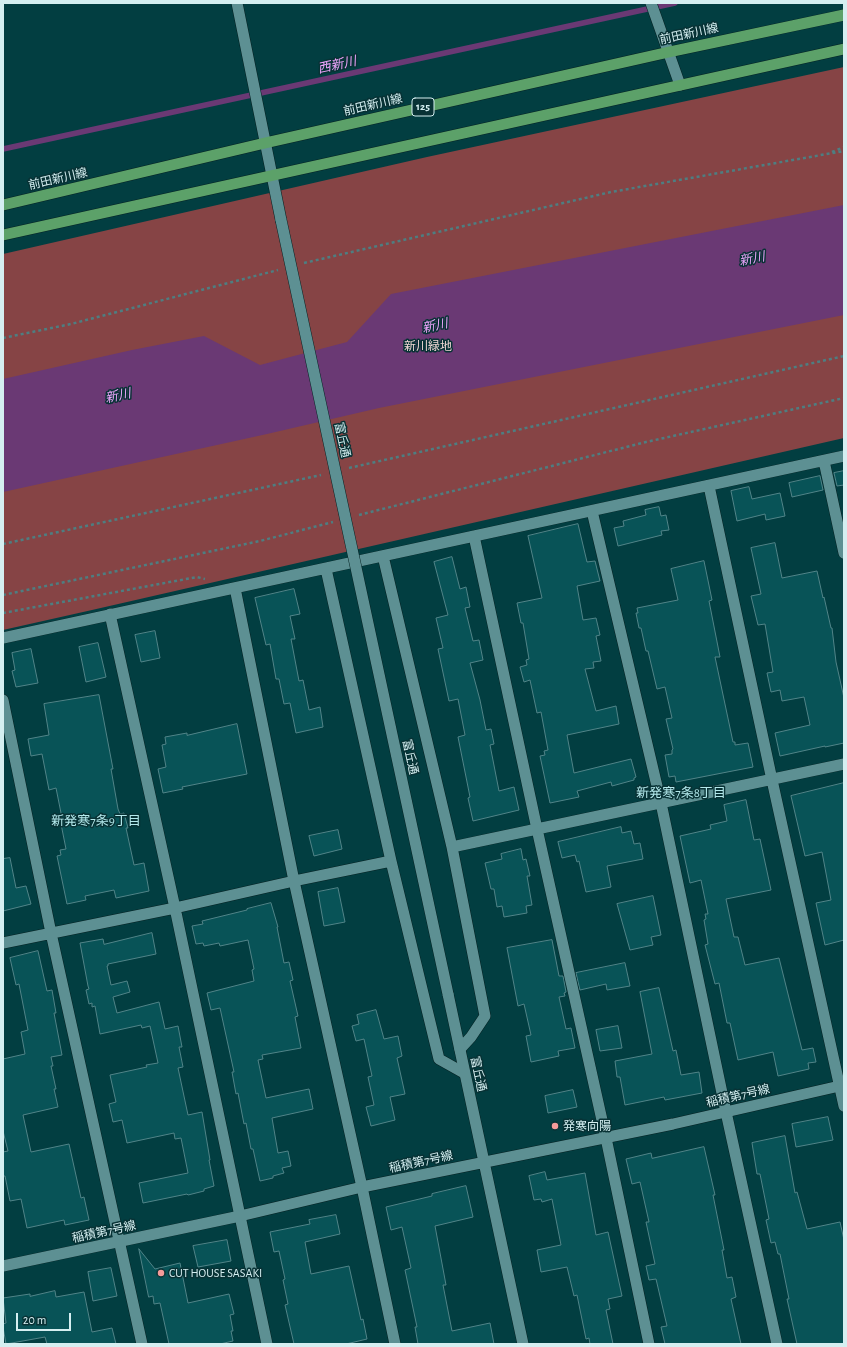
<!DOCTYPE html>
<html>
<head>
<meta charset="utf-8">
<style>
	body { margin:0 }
	#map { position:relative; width:847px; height:1347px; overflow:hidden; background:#023e41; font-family:"Alegreya Sans",sans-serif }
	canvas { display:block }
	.frame { position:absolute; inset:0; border:4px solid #d5eff1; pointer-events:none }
	.scale { position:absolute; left:16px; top:1313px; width:55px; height:18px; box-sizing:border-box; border:2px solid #d5eff1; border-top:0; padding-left:5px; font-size:12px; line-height:14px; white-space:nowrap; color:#d5eff1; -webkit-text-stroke:3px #083235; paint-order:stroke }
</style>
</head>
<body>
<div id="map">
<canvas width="847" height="1347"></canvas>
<div class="frame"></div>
<div class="scale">20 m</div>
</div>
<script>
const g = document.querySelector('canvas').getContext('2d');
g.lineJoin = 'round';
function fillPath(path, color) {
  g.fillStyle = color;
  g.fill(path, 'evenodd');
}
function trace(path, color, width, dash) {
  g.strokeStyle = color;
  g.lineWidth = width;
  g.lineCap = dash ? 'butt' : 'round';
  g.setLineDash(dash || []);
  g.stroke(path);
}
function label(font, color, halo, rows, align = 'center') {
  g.font = font + ' "Alegreya Sans","Noto Sans JP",sans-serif';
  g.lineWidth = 3;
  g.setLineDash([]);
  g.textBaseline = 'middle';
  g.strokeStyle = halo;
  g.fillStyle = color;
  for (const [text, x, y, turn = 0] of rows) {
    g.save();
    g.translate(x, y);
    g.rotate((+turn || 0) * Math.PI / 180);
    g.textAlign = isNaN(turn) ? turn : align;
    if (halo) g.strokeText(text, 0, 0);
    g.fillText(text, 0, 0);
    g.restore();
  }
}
const green = new Path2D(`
	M844 67V438L92 610 3 630V254L427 157Z`);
const water = new Path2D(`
	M844 205V315L379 408 267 434 3 492V379L132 350 204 336 260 365 347 342 391 294Z`);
const stream = new Path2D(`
	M3 149 675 3`);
const building = new Path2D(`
	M844 471V485L837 486 834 473Z
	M820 476 823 490 792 497 789 483Z
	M749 487 752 499 780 493 785 516 766 520 765 514 737 521 731 491Z
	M659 507 661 516 666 515 669 530 661 531 662 535 618 546 614 528 624 526 623 521 646 515 645 510Z
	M578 524 587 562 595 561 600 581 577 586 583 620 596 618 600 635 596 636 601 661 593 662 594 668 585 669 596 711 616 706 619 724 567 735 574 773 631 759 636 777 634 778V780L612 786 611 782 577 791 579 797 550 803 540 756 545 755 544 751 548 750 541 712 537 713 530 680 524 682 520 667 527 665 526 660 529 659 523 623H521L517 603 542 598 528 536Z
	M775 543 782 578 817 571 823 598 824 597 831 628H832L836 662 844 698V743L825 747V746L780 756 775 733 810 725 804 697 782 701 780 690 771 692 767 673 773 672 765 624 758 625 751 596 761 594 751 548Z
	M452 557 460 589 466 587 470 607 465 608 473 641 479 640 483 660 470 663 480 700 486 730 491 729 494 744 490 745 499 791 514 787 519 810 473 821 468 798 470 797 458 737 465 735 458 699 449 701 438 649 443 648 436 618 448 615 434 562Z
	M704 561 712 600 709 601 720 657H715L733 742H735V745L748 743 753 767 676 782 675 776 669 777 665 755 672 754V750L673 749 666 719 672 718 665 687 657 689 648 651H646L641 628H639L636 613H638L637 608 678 600 671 569Z
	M294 589 300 614 290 616 295 639H291L299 681 303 680 309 710 320 707 323 727 296 733 290 703 284 704 279 679H276L270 644 266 645 255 598Z
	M155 631 160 658 141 662 135 635Z
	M98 643 106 677 86 682 79 647Z
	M31 649 38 683 16 687 12 671 15 670 12 653Z
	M99 695 113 769H111L118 809 120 814 124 813 128 828H126L134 865 144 863 149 891 116 898 114 890 85 896 86 900 67 904 57 856 61 855 60 850 66 849 60 819 62 818 56 788 49 790 42 754 31 756 28 739 49 735 44 704Z
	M237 724 247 774 182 787 183 789 163 793 158 769 166 767 162 745 166 744 165 737 187 733V735Z
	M844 783V940L825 945 816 903 831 900 822 852 805 856 791 796Z
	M746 800 754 840 760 839 771 890 726 899 734 937H738L745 965 779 958 802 1050 813 1048 816 1062 808 1063 809 1069 778 1076 773 1052 738 1060 730 1023H727L719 983 715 984 705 945 708 944 704 920 706 919 705 914H708L701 880 690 883 680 836 711 829 710 825 727 821 724 805Z
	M621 827 622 833 631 831 634 844 640 843 643 859 607 866 611 887 586 892 579 861 577 862 575 855 562 858 558 842Z
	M338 830 342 849 314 856 309 836Z
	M521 849 523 860 526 859 530 876H527L532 905 526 906 527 913 504 917 502 906 497 907 494 889H491L485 863 502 859 501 854Z
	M10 858 16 888 26 886 31 904 3 911V859Z
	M338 888 345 922 324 926 318 892Z
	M653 896 661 935 651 937 653 945 630 950 617 904Z
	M271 903 278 927H277L284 963 289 962 293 980 290 981 298 1016 295 1017 301 1048 262 1055 263 1059 258 1060 266 1098 309 1089 313 1109 272 1118 278 1153 288 1151 291 1166 282 1168 284 1173 273 1176V1178L260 1181 253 1149H251L246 1123 244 1124 238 1093 236 1094 232 1072H234L220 1008 211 1010 207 993 254 981 252 970 254 969 248 940 220 946 219 943 204 946 203 943 196 944 192 926 203 924 202 921 247 910V909Z
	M152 933 156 954 108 964V966H107L111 985 127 981 130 992 113 997 117 1013 159 1002 165 1029 178 1026 182 1047H179L183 1067 178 1068 188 1115 202 1112 210 1160H209L214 1186 204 1189V1191L188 1195 187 1194 143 1203 139 1183 188 1173 181 1138 175 1139 174 1133 127 1143 122 1120 113 1122 109 1104 116 1102 110 1075 147 1067 146 1065 158 1063 150 1026 142 1028 141 1025 100 1034 95 1006 92 1007V1003L89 1004 86 990 89 989 88 986 80 943 103 939 104 944Z
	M552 940 559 976H563L566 992 564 993 565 996 559 997 566 1029 571 1028 575 1048 558 1051 559 1056 531 1062 526 1036 531 1035 524 1004 518 1006 507 948Z
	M38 951 47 991 52 990 56 1013H54L62 1055 51 1057 53 1066H51L56 1089H54L58 1107 23 1115 31 1152 69 1144 81 1198 84 1197 89 1220 65 1225 64 1220 27 1228 21 1199 10 1201 5 1176H3V1152L8 1151 3 1131V1059L25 1054 21 1032 28 1030 19 984 16 985 10 958Z
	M625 963 630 986 607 990 606 984 580 990 576 973Z
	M659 988 673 1051 676 1050 681 1075 699 1072 702 1093 665 1100 664 1097 625 1105 620 1077H617L615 1061 652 1054 640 992Z
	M376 1010 384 1039 398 1036 402 1056 397 1058 405 1094 390 1097 395 1120 371 1126 366 1107 374 1105 368 1077 372 1076 364 1039 356 1041 352 1026 359 1024 357 1015Z
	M618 1026 622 1048 600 1051 596 1030Z
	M573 1090 577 1107 548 1113 545 1096Z
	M828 1117 833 1140 796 1147 792 1124Z
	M785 1136 795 1193 797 1192 807 1229 840 1222 844 1240V1344H797L787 1299H789L780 1254H778L775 1242 771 1243 766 1220 769 1219 760 1174H757L752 1143Z
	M704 1147 715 1195H713L724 1250H722L727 1278 732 1277 736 1297 731 1299 741 1344H665L661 1327 667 1326 656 1279 649 1280 646 1266 655 1264 646 1222H649L640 1182 632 1184 626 1159 651 1153 652 1158Z
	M545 1172 547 1180 585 1173 596 1235 608 1232 622 1296 608 1299 610 1309 606 1310 613 1344H590L589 1338 586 1339 577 1295 574 1296 567 1267 541 1272 537 1250 561 1245 552 1199 542 1202 541 1199 534 1200 529 1176Z
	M466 1186 473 1217 435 1226 446 1285H443L452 1331 490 1323 494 1344H418L415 1327H417L405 1270 411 1268 402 1227 391 1230 386 1207 432 1196V1194Z
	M336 1215 340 1234 305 1242 311 1274 349 1266 361 1320 363 1319 367 1339 346 1344H294L285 1305 288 1304 283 1280 285 1279 279 1251 274 1252 270 1232 310 1224 309 1220Z
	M227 1240 231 1261 198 1267 193 1246Z
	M139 1249 155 1269 180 1263 188 1303 229 1294 234 1314 230 1315 233 1331H231L233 1341 220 1344H169L160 1303 154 1304 153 1296 149 1297Z
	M111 1268 117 1296 93 1301 88 1272Z
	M55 1291 56 1297 84 1292 92 1332 112 1328 116 1344H47L45 1337 6 1344 3 1327V1324L6 1323 3 1298 30 1294V1296Z`);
const path = new Path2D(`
	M832 152 844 147
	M304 263 611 192 844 151
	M3 338 71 324 278 270
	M349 468 844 356
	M359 515 646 442 844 398
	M3 544 321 475
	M3 595 260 541 333 522
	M3 613 197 577 205 579`);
const minor = new Path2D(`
	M651 3 680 85
	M824 461 844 553
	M709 486 772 780 844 1106
	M592 511 661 803 726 1112 777 1344
	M474 536 537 829 606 1138 649 1344
	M383 556 452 847 485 1016 471 1037 460 1049
	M326 569 391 861 439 1059 464 1073
	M235 588 294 881 362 1187 395 1344
	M110 614 175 908 267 1344
	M3 638 844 456
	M3 700 51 933 142 1344
	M452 847 844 764
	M3 943 175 908 294 881 391 861`);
const tertiary = new Path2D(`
	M237 3 281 220
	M448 994 523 1344
	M3 1266 240 1216 362 1187 673 1124 844 1085`);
const primary = new Path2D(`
	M3 205 265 143 669 52 844 15
	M3 235 844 49`);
const tertiaryBridge = new Path2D(`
	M281 220 448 994`);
const markers = [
	[555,1126,4,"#f59b9a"],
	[161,1273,4,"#f59b9a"]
];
const shields = [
	[423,107,22]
];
const shieldNames = [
	["125",423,107]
];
const streetNames = [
	["前田新川線",689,34,-12],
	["前田新川線",373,105,-13],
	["前田新川線",58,179,-13],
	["富丘通",342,440,78],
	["富丘通",410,757,78],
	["富丘通",478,1074,78],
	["稲積第7号線",738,1096,-13],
	["稲積第7号線",421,1162,-12],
	["稲積第7号線",104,1232,-12]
];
const parkNames = [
	["新川緑地",428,346]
];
const poiNames = [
	["発寒向陽",563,1126],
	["CUT HOUSE SASAKI",169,1273]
];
const waterNames = [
	["西新川",337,65,-12],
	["新川",752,259,-11],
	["新川",435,326,-12],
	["新川",118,396,-12]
];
const neighbourhoodNames = [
	["新発寒7条8丁目",681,793],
	["新発寒7条9丁目",96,821]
];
fillPath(green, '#864445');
fillPath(water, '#6a3974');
trace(stream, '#6a3974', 5.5);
fillPath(building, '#085357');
trace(building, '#518488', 1);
trace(minor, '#062223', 12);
trace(tertiary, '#062223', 12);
trace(primary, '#062223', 12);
trace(path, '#4e7e81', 2.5, [3, 3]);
trace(minor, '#5d9093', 11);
trace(tertiary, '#5d9093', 11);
trace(primary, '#5ca169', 11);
trace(tertiaryBridge, '#062223', 12, []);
trace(tertiaryBridge, '#5d9093', 11);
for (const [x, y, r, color] of markers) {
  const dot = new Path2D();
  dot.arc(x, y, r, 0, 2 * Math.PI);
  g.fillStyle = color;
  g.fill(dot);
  trace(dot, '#083235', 1.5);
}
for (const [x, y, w] of shields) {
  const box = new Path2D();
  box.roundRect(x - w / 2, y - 9, w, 18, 3);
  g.fillStyle = '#083235';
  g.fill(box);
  trace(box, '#d5eff1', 1);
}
label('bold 11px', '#d5eff1', null, shieldNames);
label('12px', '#d5eff1', '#083235', streetNames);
label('12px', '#efd6d4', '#083235', parkNames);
label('12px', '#d5eff1', '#083235', poiNames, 'left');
label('italic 13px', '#eca4fb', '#083235', waterNames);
label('13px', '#b3e9ec', '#083235', neighbourhoodNames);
</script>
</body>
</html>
